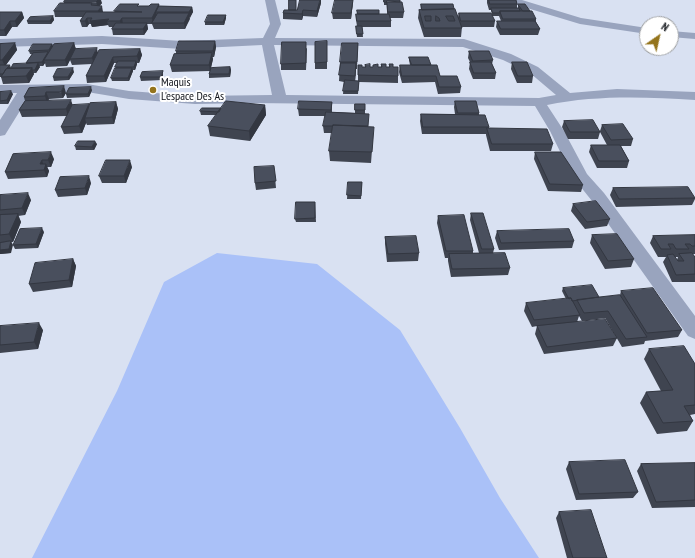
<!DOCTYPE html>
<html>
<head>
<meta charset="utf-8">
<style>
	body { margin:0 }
	#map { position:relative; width:695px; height:558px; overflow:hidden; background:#d9e1f2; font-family:"PT Sans Narrow",sans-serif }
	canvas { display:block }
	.north { position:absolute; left:639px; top:16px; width:40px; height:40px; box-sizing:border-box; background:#fff; border:1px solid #9fa1a3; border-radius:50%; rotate:34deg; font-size:11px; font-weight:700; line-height:16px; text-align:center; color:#101319 }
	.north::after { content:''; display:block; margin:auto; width:14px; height:18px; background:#94741c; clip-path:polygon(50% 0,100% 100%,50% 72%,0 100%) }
</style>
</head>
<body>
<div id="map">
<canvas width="695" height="558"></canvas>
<div class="north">N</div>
</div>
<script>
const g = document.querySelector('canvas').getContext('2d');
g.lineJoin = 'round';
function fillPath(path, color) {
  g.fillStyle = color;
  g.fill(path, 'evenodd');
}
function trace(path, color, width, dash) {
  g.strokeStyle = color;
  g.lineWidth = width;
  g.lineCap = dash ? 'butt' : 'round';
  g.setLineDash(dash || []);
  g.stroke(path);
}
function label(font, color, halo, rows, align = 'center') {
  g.font = font + ' "PT Sans Narrow",sans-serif';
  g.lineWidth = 4;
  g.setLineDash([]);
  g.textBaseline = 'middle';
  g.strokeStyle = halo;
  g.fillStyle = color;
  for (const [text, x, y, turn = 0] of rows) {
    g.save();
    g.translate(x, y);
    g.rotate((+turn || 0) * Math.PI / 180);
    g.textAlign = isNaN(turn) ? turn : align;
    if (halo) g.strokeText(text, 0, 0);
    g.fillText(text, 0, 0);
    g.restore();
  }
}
const green = new Path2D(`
	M217 253 317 264 400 330 460 428 500 498 539 558H32L117 391 164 282Z`);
const minor = new Path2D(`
	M265 0H275L281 24 275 38 464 39 511 54 538 67 570 93 617 89 695 92V100C646 97 596 95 547 105L564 131 587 174 604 193 695 316V339L688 336 592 201 572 176 550 131 535 106 251 103 195 104 129 99 87 92 31 93 5 135 0 136V120L17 93H0V85L87 84 129 91 195 96 272 95 262 45 182 49 102 44 0 47V39L102 36 182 41 263 38 270 24ZM274 45 463 47 503 60 530 73 556 95 539 98 286 95Z
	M506 0H522L581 18 647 28V34L580 24 507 2Z
	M671 31 695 33V39L671 37Z`);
const wall = new Path2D(`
	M65 0 102 3 99 6 103 12H115L114 11 139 6H149L159 4V6L192 7 193 12 189 18 185 29H154L152 24H147L148 29 144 35H113L112 29 113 27H109L108 25 92 27 91 24H89L87 27H82L80 21 83 17H55L54 11 64 3V2Z
	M384 0 404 12 403 18H390L391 21V27H362L363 37H357L356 29V26H357L356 20V14H357V10L379 14H387V5H384Z
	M487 0H516L517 4V8H518V4L536 19V22L540 29 538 35H500L496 27 497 21H501L499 16H492L495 21 494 27H462L461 37H424L418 18 419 10H421V4L454 9 458 17 459 13 492 15 491 10H489L487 3Z
	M353 2 351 19H333L332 13Z
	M321 3 317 17 303 16 302 20 283 19V13L289 10H297Z
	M0 12H22L24 18 17 27H12L6 36H0Z
	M226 15V18L224 25H205V22Z
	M53 16 54 20 51 24H28L27 21Z
	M215 41 216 47 214 57H212L213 59 211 68 230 67 231 70 230 77 209 78V74L210 71 172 72 170 65 176 54V51Z
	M327 41V69H315V63Z
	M15 43 17 50 6 65 11 68 26 64V63L32 54H30L29 51 52 44 53 46 74 43 76 49 98 52 140 49 142 55 139 63H137V64L135 70H133V71L129 81H112L111 78 116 68 115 67 117 63H114L106 82 87 83 86 76 92 64 72 65 70 60 67 66 46 67 45 63 43 66H39L40 67 36 73H33L34 74 29 83 3 84 1 77H0V78V44Z
	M358 43 357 69H356L355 81H358V65L362 67H365V65L370 67H373V65L378 67H381V64L386 67H389V64L393 67 398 76V83L359 82 358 94H343L344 82 339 81 340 62Z
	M307 48 306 70H281V64Z
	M469 51 493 60 492 64 496 73 495 79H473L469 69 470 62 468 58Z
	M409 57 431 65 440 76 461 87 460 93 438 94 435 82 402 83 399 72 400 65H410L409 60Z
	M512 62 533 76 532 83H517L511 69Z
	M74 72 69 80 54 81 53 77Z
	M163 75 162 80 141 81 140 77Z
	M29 88 66 93 63 98 49 99 48 100 73 105 90 106 116 102 118 109 114 124 87 125 86 123 82 133 64 134 61 127 67 116 22 117 19 110 25 101 24 97Z
	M92 90 89 97 67 98 66 94Z
	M0 92 13 94 8 104H0Z
	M455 101 479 113V115L489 127V128L553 144 551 151H490L486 135V134H422L420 121 421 114H455L454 107Z
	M332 102V112L355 113V104H365V113L368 126 373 137 371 163 330 161 329 151 332 133H324L323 126 325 116H299L298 109Z
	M265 105 266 115 250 141 210 136 208 126 216 115H201L200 111 221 108Z
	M564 121 600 131 602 125 633 139 631 146H621L629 161 627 168H597L589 152 591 145H607L600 132 598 139H568L562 127Z
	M97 144 94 150H76L75 146Z
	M535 152 583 185 581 192 548 191 534 159Z
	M13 154 54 159 51 167H47L49 171 47 177 8 179 5 172Z
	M274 166 276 188 256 190 255 183Z
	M132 167 126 183H102L99 176Z
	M348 182H362L361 199H347Z
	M91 183 87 195 58 197 55 190Z
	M613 188 695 198V199L692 205 616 207 610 195Z
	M0 195 31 200 25 215 18 216 21 222 13 242H11V253L0 254Z
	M315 202 316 222H296L295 219Z
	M573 204 610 219 607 226 585 229 571 211Z
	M471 213 494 249 493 253 510 268 508 275 451 277 448 261V258H445L437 223 438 216 473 251V253H479L470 220Z
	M497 231 574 241 572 248 499 250 495 238Z
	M44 232 38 248 15 249 13 245Z
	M592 235 634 259 631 267 605 269 590 243Z
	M695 235V254H692L695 257V282H672L663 262 666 257H658L650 243 653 236ZM674 257H678L677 260Z
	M385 237 419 253 418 261 387 262 385 244Z
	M73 259 76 266 72 287 33 292 29 284Z
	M563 288 599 297 620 295 621 291 682 330 678 337 645 341 644 344 622 347 605 318 582 321 579 316 577 322 617 338 613 346 544 354 535 334 537 326 532 327 524 311 526 303 566 299 562 291Z
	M0 328 43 330 38 349 0 353Z
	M649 349 695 364V414L690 415 693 421 687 431 657 434 640 403 646 392 661 391 644 359Z
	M569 462 638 492 633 498 576 500 566 469Z
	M695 463V507L652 508 637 471 641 464Z
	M559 512 607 558H567L556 518Z`);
const shadedWall = new Path2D(`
	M98 0H101L102 3 98 8 96 2Z
	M320 0H321V3L317 17V11Z
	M353 0V2L351 19V13Z
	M159 4 160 10 156 12 157 17 153 24 152 18Z
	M102 6 103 12 100 17 98 11Z
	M192 7 193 12 190 18 189 12Z
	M303 10V16L302 20V14Z
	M22 12 24 18 17 27 15 21Z
	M189 13 190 19 185 29 184 23Z
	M226 15V18L224 25 223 22Z
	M53 16 54 20 51 24 50 21Z
	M87 18 89 24 87 27 85 21Z
	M122 18 123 24 121 27 120 21Z
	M109 19 107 21 108 25 92 27 90 21Z
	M10 21 12 27 6 36 4 30Z
	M147 23 148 29 144 35 143 29Z
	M215 41 216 47 214 57 213 51Z
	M15 43 17 50 5 66 2 60Z
	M74 43 76 50 70 59V60L67 66 65 60Z
	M52 44 53 47 50 53 49 50Z
	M97 48 98 54 94 64 92 58Z
	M140 49 142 55 139 63 137 56Z
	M48 52 44 60 45 63 43 66 42 62Z
	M212 53 213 59 210 71 209 65Z
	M113 57 114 63 106 82 104 76Z
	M136 61 137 64 135 70 134 67Z
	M38 63 40 67 36 73 35 70Z
	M356 63V70L355 82V76Z
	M10 65 11 68 4 74Z
	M230 67 231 70 230 77 229 74Z
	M32 68 34 74 29 83 26 76Z
	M73 68 74 72 69 80 68 77Z
	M132 68 133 71 129 81 128 78Z
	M163 71V75L162 80 161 77Z
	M64 86 66 93 63 98 61 92Z
	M91 87 92 90 89 97 88 94Z
	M11 91 13 94 8 104 7 100Z
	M46 92 49 99 47 103 45 96Z
	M71 100 73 106 68 116 66 109Z
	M116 102 118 109 114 124 112 117Z
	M89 104 91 111 85 118 86 123 82 133 79 126Z
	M265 105 266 115 250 141 249 131Z
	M95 141 97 144 94 150 92 147Z
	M51 152 54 159 51 167 48 160Z
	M42 160 44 167 40 164Z
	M130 160 132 167 126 183 124 176Z
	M46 164 49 171 47 177 44 170Z
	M89 176 91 183 87 195 85 188Z
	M28 193 31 200 25 215 22 208Z
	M18 214 21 222 13 242 9 234Z
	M42 228 44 232 38 248 36 244Z
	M11 241 13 245 11 253 0 254V250Z
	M73 259 76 266 72 287 69 280Z
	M39 323 43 330 38 349 34 342Z`);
const building = new Path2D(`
	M65 0H98L96 2H64Z
	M289 0H296V10H289Z
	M300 0H320L317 11 303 10 302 14 283 13 284 10H297Z
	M335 0H353L351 13H332Z
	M384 0H400V2H384Z
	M489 0H516L517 4H490Z
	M387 1 402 2 404 12H388Z
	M60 3H92L91 5 102 6 98 11H54Z
	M120 4H139L137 6H149L151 4H159L152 18H122L120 21H107L109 19 90 21 92 18H87L85 21H80L86 12H142L114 11Z
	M421 4H453L454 9 422 10Z
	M518 4H525L530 11H523Z
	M159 6 192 7 189 12H156Z
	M491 8H519L520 11H500V13H493Z
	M455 9 462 28H424L419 10ZM425 16H431V21H426ZM436 16 439 18 440 21H436ZM446 16H453L455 21H449Z
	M357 10H379V14H358Z
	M500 11H532L536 19H503Z
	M0 12H22L15 21H10L4 30H0Z
	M158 13H189L184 23H152Z
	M459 13H491L495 21H461Z
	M356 14H389L391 21H357Z
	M208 15H226L223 22H205Z
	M53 16 50 21H27L30 17Z
	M497 21H535L540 29H501Z
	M116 23H147L143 29H112Z
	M356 26H362L363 34H357Z
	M179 41H215L213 51H176Z
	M327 41V62L315 63V42Z
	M282 42H306V63L281 64Z
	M15 43 2 60H0V44Z
	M74 43 65 60H44L54 44Z
	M342 43H358L357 62H340Z
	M33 44H52L49 50 29 51Z
	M97 48 92 58 70 59 75 49Z
	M140 49 137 56 113 57 104 76H86L99 50Z
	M469 51H489L493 60 473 61Z
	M48 52 42 62 26 63 33 53Z
	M212 53 209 65H170L174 54Z
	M409 57H428L431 65H412Z
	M118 61H136L134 67H115Z
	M470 62H491L496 73H474Z
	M512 62H527L533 76H518Z
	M38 63 35 70H32V68H11L13 64Z
	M341 63H356L355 76 339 75Z
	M370 64V67H373V65L378 64V67H382L381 64H386V67H390L389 64H393V67H398V76L358 75V65H362V67H366L365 65Z
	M0 65H10L6 69 3 74H0Z
	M400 65H437L440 76H457L461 87H439L436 76H402Z
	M230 67 229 74H209L211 68Z
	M32 68 26 76 1 77 6 69Z
	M73 68 68 77H53L57 69Z
	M115 68H132L128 78H111Z
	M163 71 161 77H140L142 72Z
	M345 80 359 81 358 91H343Z
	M64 86 61 92H46L45 96 24 97 29 88Z
	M91 87 88 94H66L69 88Z
	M11 91 7 100 0 101V92Z
	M71 100 66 109 19 110 25 101Z
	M226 101 265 105 249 131 208 126Z
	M299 101 332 102 331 110 298 109Z
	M455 101H476L479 113H458Z
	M116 102 112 117 85 118 90 103Z
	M89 104 79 126 61 127 72 105Z
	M355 104H365V110H355Z
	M202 108H221L219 112 200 111Z
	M326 112 369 114 368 126 333 125V126H323Z
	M421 114 485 115 489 127H423Z
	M593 120 600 132H570L564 121Z
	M623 124 633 139 611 140 602 125Z
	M333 125 374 127 372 152 329 151Z
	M487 128 547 129 553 144H492Z
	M78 141H95L92 147 75 146Z
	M591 145H620L629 161H599Z
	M51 152 48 160H42L40 164H46L44 170 5 172 13 154Z
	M535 152H561L583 185 550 184Z
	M106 160H130L124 176H99Z
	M274 166 276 181 255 183 254 167Z
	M89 176 85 188 55 190 60 177Z
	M348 182H362L361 196 347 195Z
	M688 187 695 198 619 199 613 188Z
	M28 193 22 208 0 210V195Z
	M596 201 610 219 587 222 573 204Z
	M296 202H315V218L295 219Z
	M471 213H483L494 249H482Z
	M18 214 9 234 0 235V215Z
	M464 215 473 251H446L438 216Z
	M42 228 36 244 13 245 20 229Z
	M569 229 574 241 501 243 497 231Z
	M617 234 634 259 608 261 592 235Z
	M695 235V246H692L690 244H685L689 249H676L673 244H668L671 249H661L653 236Z
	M416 236 419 253 388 254 385 237Z
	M11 241 9 249 0 250V243Z
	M505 253 510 268 452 269 449 254Z
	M692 253 695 257V274L676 275 667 255 673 254 678 261H684L679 254Z
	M73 259 69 280 29 284 35 263Z
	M592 285 599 297 572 301 571 298 569 299 563 288Z
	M653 288 682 330 647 333 621 291Z
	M620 295 647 337 626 339 608 311 584 313 577 300Z
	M571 298 580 315 534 320 526 303Z
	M605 319 617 338 547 347 537 326Z
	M39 323 34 342 0 345V326Z
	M684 346 695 364V405L684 406 693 421 663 423 646 392 673 390 649 349Z
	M625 460 638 492 579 494 569 462Z
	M695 463V500L656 502 641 464Z
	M591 510 607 558H573L559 512Z`);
const markers = [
	[153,90,4,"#94741c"]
];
const farPoinames = [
	["Maquis",161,83],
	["L'espace Des As",161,97]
];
fillPath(green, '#aac1f8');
fillPath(minor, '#99a4be');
fillPath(wall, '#3f4450');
fillPath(shadedWall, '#333741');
fillPath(building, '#494f5d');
trace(building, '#333741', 1);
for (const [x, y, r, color] of markers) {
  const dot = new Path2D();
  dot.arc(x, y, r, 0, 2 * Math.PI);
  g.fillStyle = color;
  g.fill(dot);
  trace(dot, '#fff', 1.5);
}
label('12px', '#101319', '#fff', farPoinames, 'left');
</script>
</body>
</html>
